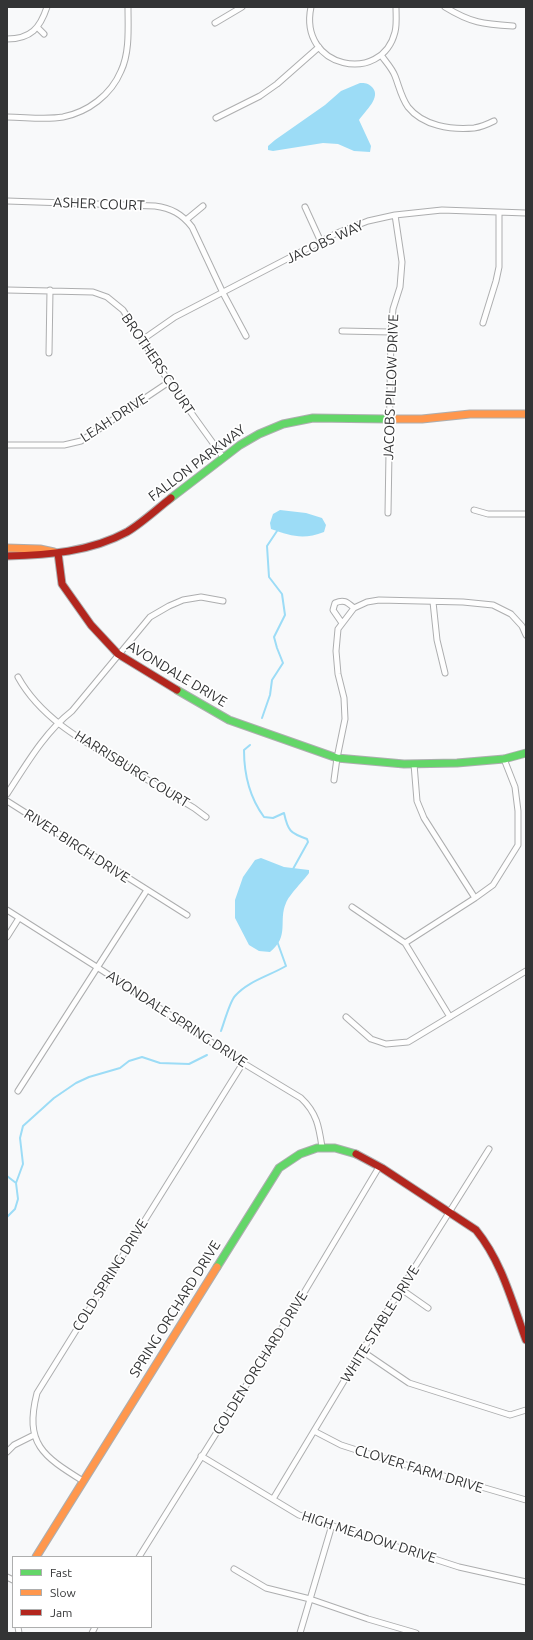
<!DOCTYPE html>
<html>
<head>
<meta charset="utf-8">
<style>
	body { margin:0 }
	#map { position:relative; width:533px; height:1640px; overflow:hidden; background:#f8f9fa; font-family:Ubuntu,sans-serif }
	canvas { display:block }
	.frame { position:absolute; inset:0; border:8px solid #333435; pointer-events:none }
	.legend { position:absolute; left:12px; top:1556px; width:140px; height:72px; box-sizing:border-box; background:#fff; border:1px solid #adaeae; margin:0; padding:5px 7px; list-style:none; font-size:12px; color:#333435 }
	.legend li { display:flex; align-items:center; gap:8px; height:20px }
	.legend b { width:20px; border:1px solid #adaeae }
</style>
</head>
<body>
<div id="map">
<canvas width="533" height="1640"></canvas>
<div class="frame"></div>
<ul class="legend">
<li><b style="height:5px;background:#63d668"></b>Fast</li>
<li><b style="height:5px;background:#ff974d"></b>Slow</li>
<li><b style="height:5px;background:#b3261e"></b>Jam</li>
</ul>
</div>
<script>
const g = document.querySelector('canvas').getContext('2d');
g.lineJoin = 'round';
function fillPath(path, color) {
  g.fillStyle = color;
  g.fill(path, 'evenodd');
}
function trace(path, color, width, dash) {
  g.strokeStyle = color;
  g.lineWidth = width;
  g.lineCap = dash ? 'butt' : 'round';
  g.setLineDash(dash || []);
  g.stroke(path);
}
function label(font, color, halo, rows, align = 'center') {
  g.font = font + ' Ubuntu,sans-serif';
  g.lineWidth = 3.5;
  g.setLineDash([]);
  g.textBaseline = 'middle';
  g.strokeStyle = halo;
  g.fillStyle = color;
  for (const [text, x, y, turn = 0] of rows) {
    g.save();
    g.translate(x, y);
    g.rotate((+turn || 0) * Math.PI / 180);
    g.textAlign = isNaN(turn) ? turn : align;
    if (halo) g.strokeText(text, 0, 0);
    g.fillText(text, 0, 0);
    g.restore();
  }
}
const water = new Path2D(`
	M360 83C365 83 368 83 372 87 382 97 365 111 359 120L371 146 370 152 354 151 338 144 323 143 273 151 268 150V146L275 140 325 105 341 91Z
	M280 510 306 513 322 518 326 525 324 532C303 540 291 536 271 529L270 523 273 514Z
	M261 858 284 867 309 870V873C304 880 289 895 286 903 278 921 290 936 270 952L259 951 249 945 235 918V900L243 877 255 860Z`);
const stream = new Path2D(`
	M262 718 270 695 272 680 283 663 277 648 274 637 285 615 282 594 269 577 267 546 277 531
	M250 745 244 750C244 773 250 798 264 817L273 818 284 813C288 831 290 833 307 839L308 842 293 869
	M221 1031C224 1023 230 1001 235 996 248 981 269 976 286 966L277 941
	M7 1176 16 1183
	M7 1217 15 1209 18 1199 16 1183 23 1164 20 1138 23 1126 54 1098 76 1083 89 1077 120 1068 129 1061 142 1057 160 1063 189 1064 207 1055`);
const street = new Path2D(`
	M311 7C298 69 382 85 395 32 397 24 396 15 396 7
	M445 7C471 23 483 24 513 26
	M215 23 242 7
	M38 28 44 34
	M7 39C31 39 40 28 47 7
	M381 55C385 61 392 68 395 76 399 86 401 97 408 107 423 126 451 130 474 128 481 127 488 124 494 121
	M7 117C25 117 45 120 63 117 88 112 111 95 121 71 130 52 128 27 128 7
	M216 118 260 96 277 84 319 47
	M7 201 155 206C171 208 182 214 192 227L223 293 246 336
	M305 207 321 242
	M186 220 203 206
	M7 290 93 292 107 297 123 310 169 382 223 457
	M483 323 496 281 499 267V213
	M342 331 391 332
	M142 340 175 317 337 233 368 221 395 215 442 210 526 213
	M49 353 50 290
	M7 445H64L81 441 169 382
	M474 510 488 514H526
	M388 513 391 332 393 309 400 287 402 262 395 215
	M433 602 437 640 445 673
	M342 623 333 610 335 603C344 599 347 602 354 608
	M18 677C40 717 81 740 119 762 144 778 169 793 194 808L206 817
	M414 764 417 801 424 818 475 898
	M334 780 337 758 345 719 344 698 338 674 336 651 338 629 354 608 367 602 379 600 463 602 493 605 511 614 522 626 526 635
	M7 794C26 765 44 733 72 711L150 617 169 606 183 600 201 597 223 601
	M7 801 187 915
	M352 907 405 943 450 1017
	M7 910 103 971 243 1063 301 1098C317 1113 319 1127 322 1147
	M7 937 19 918
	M405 943 475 898 493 885 518 845V811L515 787 504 759
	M346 1017 371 1039 386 1044 408 1042 526 971
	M18 1091 147 890
	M401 1289 428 1308
	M362 1351 409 1383 510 1415 526 1410
	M314 1431 341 1445 372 1455 526 1500
	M7 1452 14 1445 34 1435
	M201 1456 299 1515 459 1567 526 1582
	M83 1481C43 1456 24 1444 37 1393L243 1063
	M273 1499 362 1351 489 1149
	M139 1557 305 1291 379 1167
	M234 1569 266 1588 310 1599 368 1619 416 1633
	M7 1577 13 1580
	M18 1627 19 1633
	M92 1633 95 1627
	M300 1633 332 1525`);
const fast = new Path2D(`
	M171 498 240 445 259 434 283 424 313 418 388 419
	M177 690 229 720 337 758 404 764 457 763 504 759 526 753
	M217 1267 279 1168 300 1154 317 1148H335L356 1154`);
const slow = new Path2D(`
	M388 419H422L470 414H526
	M7 548 40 549 54 552
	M36 1557 217 1267`);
const jam = new Path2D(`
	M58 553 62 584 91 625 118 654 177 690
	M7 556C48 555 90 552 127 532 142 523 157 509 171 498
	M356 1154 382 1168 476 1230C502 1262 512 1302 526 1340`);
const streetNames = [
	["ASHER COURT",99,204,2],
	["JACOBS WAY",325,242,-25],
	["BROTHERS COURT",158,364,56],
	["JACOBS PILLOW DRIVE",391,387,-88],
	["LEAH DRIVE",114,418,-33],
	["FALLON PARKWAY",197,463,-37],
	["AVONDALE DRIVE",177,674,31],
	["HARRISBURG COURT",132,769,32],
	["RIVER BIRCH DRIVE",77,846,33],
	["AVONDALE SPRING DRIVE",177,1019,33],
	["COLD SPRING DRIVE",110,1275,-58],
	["SPRING ORCHARD DRIVE",175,1309,-58],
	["WHITE STABLE DRIVE",380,1324,-58],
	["GOLDEN ORCHARD DRIVE",260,1363,-58],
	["CLOVER FARM DRIVE",419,1469,17],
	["HIGH MEADOW DRIVE",369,1537,18]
];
fillPath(water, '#9cdcf6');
trace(stream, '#9cdcf6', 2);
trace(street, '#adaeaf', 7);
trace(fast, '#adaeaf', 9);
trace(slow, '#adaeaf', 9);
trace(jam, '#adaeaf', 9);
trace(street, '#fefefe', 5);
trace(fast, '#63d668', 7);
trace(slow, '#ff974d', 7);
trace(jam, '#b3261e', 7);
label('14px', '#333435', '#fff', streetNames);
</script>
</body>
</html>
